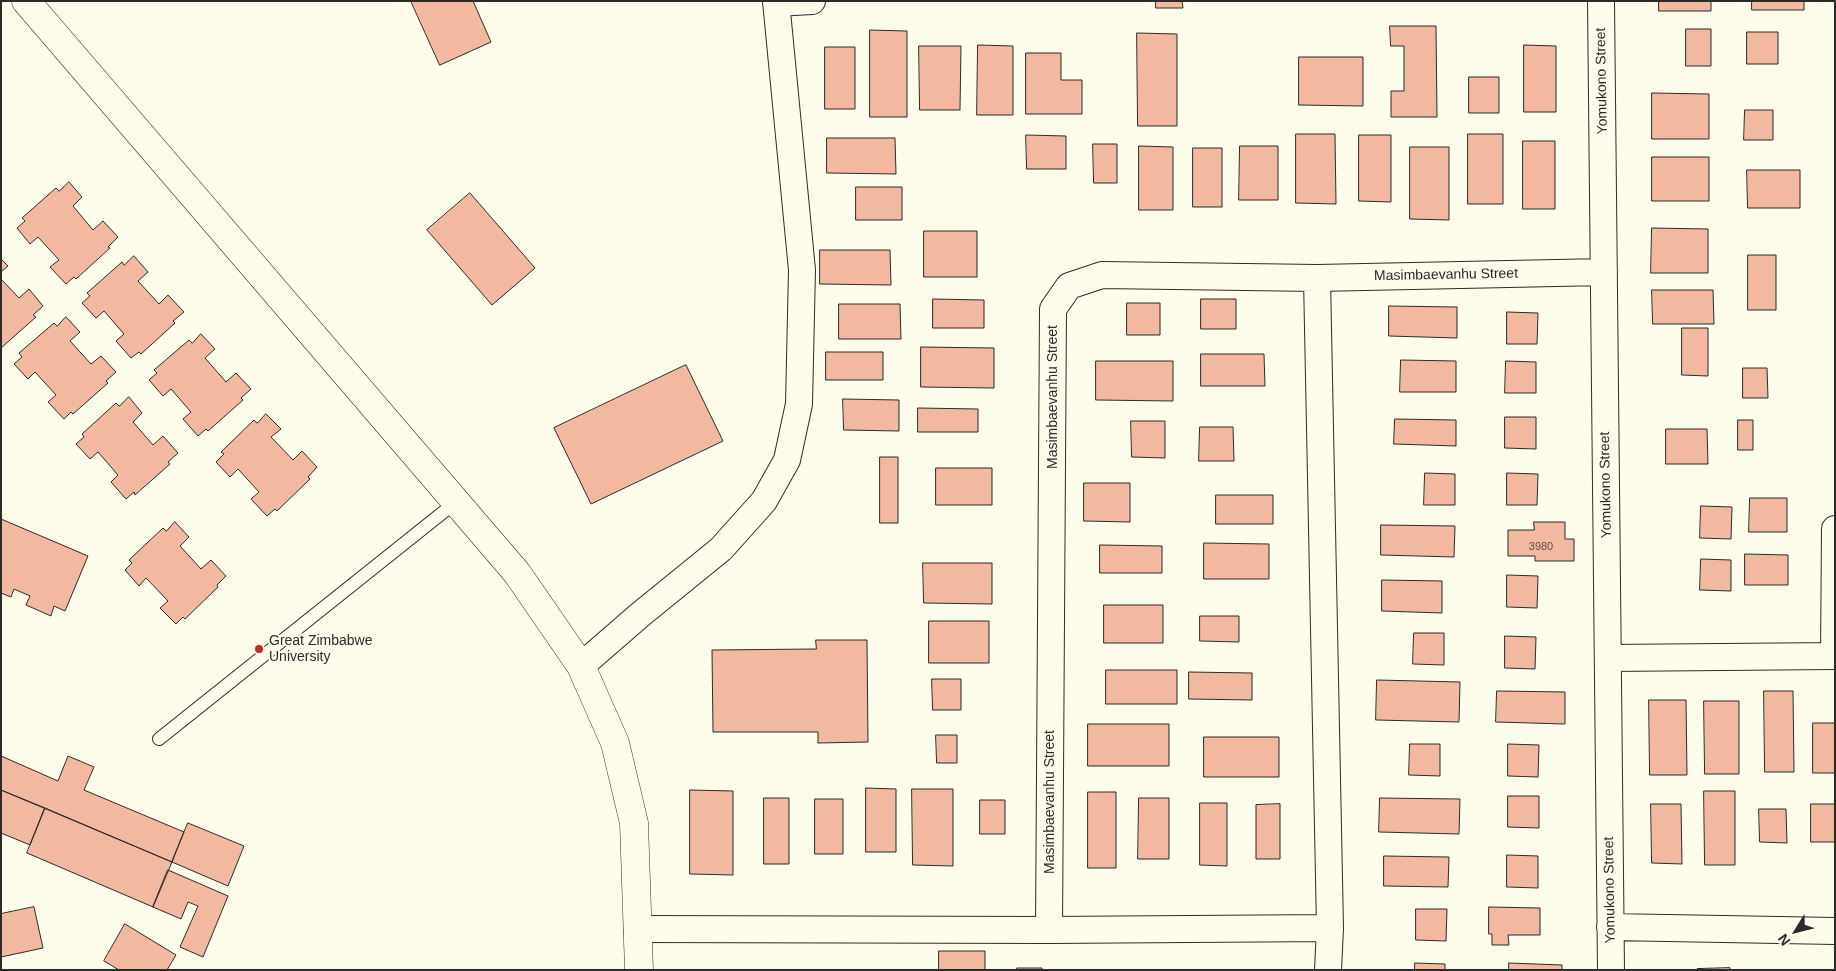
<!DOCTYPE html>
<html>
<head>
<meta charset="utf-8">
<style>
	body { margin:0 }
	#map { position:relative; width:1836px; height:971px; overflow:hidden; background:#fdfbea; font-family:Helvetica,sans-serif }
	canvas { display:block }
	.frame { position:absolute; inset:0; border:2px solid #2b2b2b; pointer-events:none }
	.north { position:absolute; left:1771px; top:906px; width:50px; height:50px; -webkit-text-stroke:4px #fdfbea; paint-order:stroke; rotate:234deg; font-size:14px; font-weight:700; line-height:20px; text-align:center; color:#2b2b2b }
	.north::after { content:''; display:block; margin:auto; width:18px; height:22px; background:#2b2b2b; clip-path:polygon(50% 0,100% 100%,50% 72%,0 100%) }
</style>
</head>
<body>
<div id="map">
<canvas width="1836" height="971"></canvas>
<div class="frame"></div>
<div class="north">N</div>
</div>
<script>
const g = document.querySelector('canvas').getContext('2d');
g.lineJoin = 'round';
function fillPath(path, color) {
  g.fillStyle = color;
  g.fill(path, 'evenodd');
}
function trace(path, color, width, dash) {
  g.strokeStyle = color;
  g.lineWidth = width;
  g.lineCap = dash ? 'butt' : 'round';
  g.setLineDash(dash || []);
  g.stroke(path);
}
function label(font, color, halo, rows, align = 'center') {
  g.font = font + ' Helvetica,sans-serif';
  g.lineWidth = 4;
  g.setLineDash([]);
  g.textBaseline = 'middle';
  g.strokeStyle = halo;
  g.fillStyle = color;
  for (const [text, x, y, turn = 0] of rows) {
    g.save();
    g.translate(x, y);
    g.rotate((+turn || 0) * Math.PI / 180);
    g.textAlign = isNaN(turn) ? turn : align;
    if (halo) g.strokeText(text, 0, 0);
    g.fillText(text, 0, 0);
    g.restore();
  }
}
const building = new Path2D(`
	M411 1H473L491 42 440 65Z
	M1156 1H1182L1183 8H1156Z
	M1659 1H1711V11H1659Z
	M1752 1H1804V10H1752Z
	M1390 26H1436L1437 117H1391V91H1404V46H1391Z
	M1686 29H1711V66H1686Z
	M870 30 907 31V117H870Z
	M1747 32H1778V64H1747Z
	M1137 33 1177 34V126H1138Z
	M978 45 1013 46V115H977Z
	M1524 45 1556 46V112H1524Z
	M919 46H961L960 110H920Z
	M825 47H855V109H825Z
	M1026 53H1061V80H1082V114H1026Z
	M1299 57H1363V106L1299 105Z
	M1469 77H1499V113H1469Z
	M1652 93 1709 94V139H1652Z
	M1745 110H1773V140H1744Z
	M1296 134H1335L1336 204 1296 203Z
	M1468 134H1503V204H1468Z
	M1026 135 1066 136V169H1027Z
	M1359 135H1391V202L1359 201Z
	M827 138H895L896 174 827 173Z
	M1523 141H1555V209H1523Z
	M1093 144H1117V183H1094Z
	M1139 146 1173 147V210H1139Z
	M1240 146H1278V200H1239Z
	M1410 147H1449V220L1410 219Z
	M1193 148H1222V207H1193Z
	M1652 157H1709V201H1652Z
	M1747 170H1800V208H1748Z
	M69 182 82 197 73 206 93 230 103 221 118 237 108 247 110 248 76 279 74 277 66 284 50 267 59 260 38 237 30 244 17 228 25 221 22 218 56 188 59 191Z
	M856 187H902V220H856Z
	M470 193 535 268 492 305 427 230Z
	M1652 228 1708 229V273H1651Z
	M924 231H977V277H924Z
	M820 250H890L891 285 820 284Z
	M1748 255H1776V310H1748Z
	M134 256 148 272 138 281 159 304 168 295 184 312 173 321 175 323 141 354 139 352 131 358 116 341 124 334 104 311 96 318 82 303 90 296 87 293 122 262 124 265Z
	M1 259 8 266 1 272Z
	M1 279 19 298 29 289 43 306 33 315 36 317 1 348Z
	M1652 290H1713L1714 324H1653Z
	M933 299 984 300V328H933Z
	M1201 299H1236V329H1201Z
	M1127 303H1160V335H1127Z
	M839 304H900L901 339H839Z
	M1389 306 1457 307V338L1389 336Z
	M1507 312 1538 313 1537 344H1507Z
	M66 317 80 332 70 341 91 364 101 356 116 372 106 381 108 383 73 414 71 412 64 419 48 402 56 395 35 372 28 379 14 364 22 357 19 353 54 323 57 326Z
	M1682 328H1708V376L1682 375Z
	M201 334 215 349 205 358 226 382 236 373 251 389 241 398 243 400 208 431 206 429 198 436 183 419 191 412 171 389 163 396 149 380 157 373 154 370 189 340 192 343Z
	M921 347 994 348V388L921 387Z
	M826 352H883V380H826Z
	M1201 354H1264L1265 386H1201Z
	M1401 360 1456 361V392H1400Z
	M1096 361H1173V401L1096 400Z
	M1506 361 1536 362V393H1505Z
	M686 365 723 441 591 504 554 428Z
	M1743 368H1767L1768 398H1743Z
	M129 397 142 413 133 422 153 445 163 436 178 453 168 462 170 464 135 495 134 492 126 499 111 482 118 475 98 452 90 459 76 444 84 437 82 434 116 403 119 406Z
	M843 399 899 400V431L844 430Z
	M918 408 978 409V432H918Z
	M266 414 281 429 271 437 293 460 302 451 317 467 308 477 310 479 277 511 275 509 267 516 251 499 259 492 238 469 230 477 216 462 224 454 221 452 254 420 257 423Z
	M1505 417H1536V449L1505 448Z
	M1395 419 1456 420V446L1394 444Z
	M1738 420H1753V450H1738Z
	M1131 421H1165V458L1132 457Z
	M1200 427H1233L1234 461H1199Z
	M1666 429H1707L1708 464H1666Z
	M880 457H898V523H880Z
	M936 468H992V505H936Z
	M1425 473 1455 474V505H1424Z
	M1507 473 1538 474 1537 505H1507Z
	M1084 483H1130V522L1084 521Z
	M1216 495H1273V524H1216Z
	M1750 498H1787V532H1749Z
	M1701 506 1732 507 1731 539 1700 538Z
	M1 519 88 556 65 611 54 606 51 616 26 605 30 596 14 589 11 597 1 593Z
	M175 522 189 537 180 546 201 569 211 560 226 576 217 585 218 587 185 619 183 617 176 624 160 608 168 601 146 578 139 586 125 570 132 563 129 560 163 528 166 531Z
	M1534 522H1565V539H1574V561H1535V556H1508V530H1534Z
	M1381 525 1455 526 1454 557 1381 555Z
	M1204 543 1269 544V579H1204Z
	M1100 545 1162 546V573H1100Z
	M1745 554 1788 555V585H1745Z
	M1701 559 1731 560V591L1700 590Z
	M923 563H992V604L924 603Z
	M1507 575 1538 576 1537 608 1507 607Z
	M1382 580 1442 581V613L1382 611Z
	M1104 605H1163V643H1104Z
	M1200 616H1239V642L1200 641Z
	M929 621H989V663H929Z
	M1414 633H1444V665L1413 664Z
	M1505 636 1536 637 1535 669 1505 668Z
	M816 640H867L868 742 818 743V732H713L712 650 816 649Z
	M1106 670H1177V704H1106Z
	M1189 672 1252 673V700L1189 699Z
	M932 679H961V710H933Z
	M1377 680 1460 682 1459 722 1376 720Z
	M1497 691 1565 692V724L1496 722Z
	M1764 691H1793L1794 772H1765Z
	M1649 700H1686L1687 775H1650Z
	M1704 701H1739V774H1705Z
	M1813 723H1835V773H1813Z
	M1088 724H1169V766H1088Z
	M936 735H957V763H937Z
	M1204 737H1279V777H1204Z
	M1410 744H1440V776L1409 775Z
	M1508 744 1539 745 1538 777 1508 776Z
	M1 756 58 781 68 756 94 767 84 790 184 832 172 862 1 790Z
	M866 788 896 789V852H866Z
	M912 789H953V866L913 865Z
	M1 790 45 808 30 845 1 833Z
	M690 790 733 791V875L690 874Z
	M1704 791H1735V865H1705Z
	M1088 792H1116V868H1088Z
	M1508 796H1539V828L1508 827Z
	M764 798H789V864H764Z
	M1139 798H1169V859H1138Z
	M1380 798 1460 799 1459 834 1379 832Z
	M815 799H843V854H815Z
	M980 800H1005V834H980Z
	M1200 803H1227V866L1200 865Z
	M1280 804V859H1256V805Z
	M1651 804H1681L1682 864 1652 863Z
	M1811 804H1835V842H1811Z
	M45 808 172 862 153 907 27 853Z
	M1759 809H1786L1787 843 1760 842Z
	M188 823 244 846 228 886 172 862Z
	M1507 855 1538 856V888L1507 887Z
	M1384 856 1449 857 1448 887 1384 886Z
	M168 870 228 896 203 957 180 947 198 906 188 902 181 919 153 907Z
	M34 907 43 948 1 957V914Z
	M1489 907 1540 908V935H1508L1509 945H1492V934H1489Z
	M1416 909H1447L1446 941 1416 940Z
	M125 924 176 955 167 970H119L104 961Z
	M939 951H985V970H939Z
	M1415 963 1445 964V970H1415Z
	M1509 963 1562 965V970H1509Z
	M1017 968H1042V970H1017Z
	M1730 968V970H1697V969Z`);
const lane = new Path2D(`
	M159 739 456 502`);
const street = new Path2D(`
	M1601 1 1611 970
	M776 3 812 1
	M1317 278 1330 928 1328 970
	M1834 656 1835 529
	M1608 658 1835 656
	M581 666 641 614 721 549 764 501 787 460 799 404 802 270 776 1
	M1610 927 1835 931
	M637 929 1049 930 1330 928
	M1049 930 1053 309 1069 286 1102 275 1317 278 1604 272`);
const secondary = new Path2D(`
	M26 1 517 573 581 666 615 743 634 823 639 970`);
const markers = [
	[259,649,5,"#c62828"]
];
const numberNames = [
	["3980",1541,547]
];
const streetNames = [
	["Yomukono Street",1602,81,-91],
	["Masimbaevanhu Street",1446,275,-1],
	["Masimbaevanhu Street",1053,397,-90],
	["Yomukono Street",1606,485,-91],
	["Masimbaevanhu Street",1050,802,-90],
	["Yomukono Street",1610,890,-91]
];
const poiNames = [
	["Great Zimbabwe",269,641],
	["University",269,657]
];
fillPath(building, '#f2b8a0');
trace(building, '#2b2b2b', 1);
trace(lane, '#2b2b2b', 14);
trace(street, '#2b2b2b', 28);
trace(secondary, '#2b2b2b', 29);
trace(lane, '#fdfbea', 12);
trace(street, '#fdfbea', 26);
trace(secondary, '#fdfbea', 28);
for (const [x, y, r, color] of markers) {
  const dot = new Path2D();
  dot.arc(x, y, r, 0, 2 * Math.PI);
  g.fillStyle = color;
  g.fill(dot);
  trace(dot, '#fdfbea', 2);
}
label('11px', '#5d4e48', null, numberNames);
label('14px', '#2b2b2b', '#fdfbea', streetNames);
label('14px', '#2b2b2b', '#fdfbea', poiNames, 'left');
</script>
</body>
</html>
